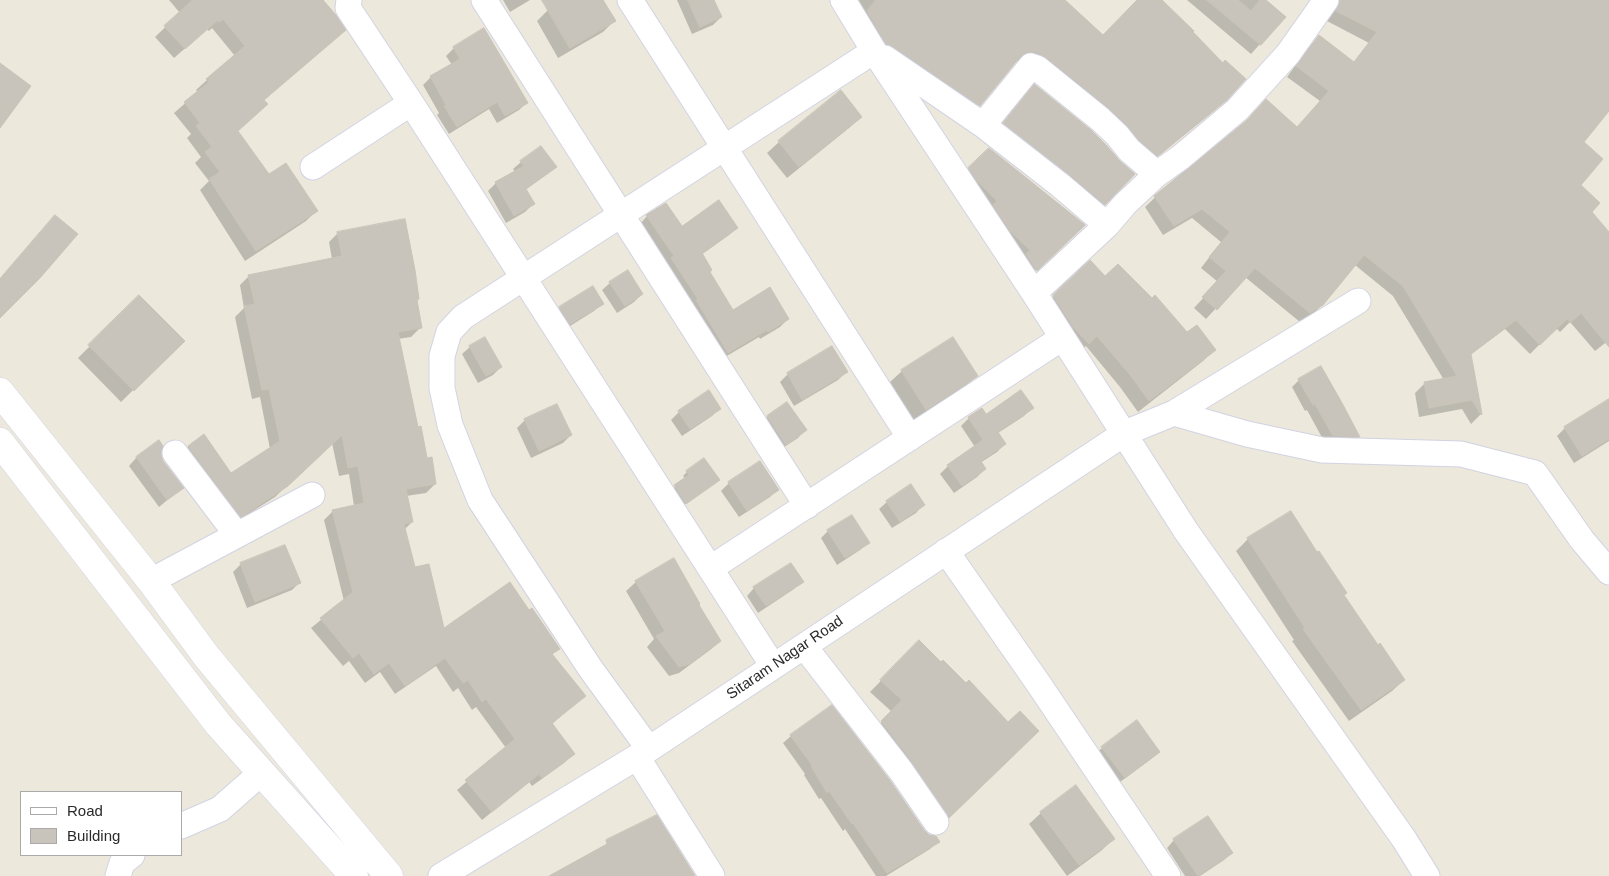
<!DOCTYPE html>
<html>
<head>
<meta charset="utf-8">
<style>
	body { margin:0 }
	#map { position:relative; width:1609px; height:876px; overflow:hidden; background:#ece8dc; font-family:Arial,sans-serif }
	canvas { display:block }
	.legend { position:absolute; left:20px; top:791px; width:162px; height:65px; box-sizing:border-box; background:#fff; border:1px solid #aaa; margin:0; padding:6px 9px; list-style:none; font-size:15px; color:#2a2a2a }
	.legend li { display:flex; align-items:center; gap:10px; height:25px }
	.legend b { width:25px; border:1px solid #aaa }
</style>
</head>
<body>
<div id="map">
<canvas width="1609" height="876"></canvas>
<ul class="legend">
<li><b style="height:6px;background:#fff"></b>Road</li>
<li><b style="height:14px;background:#c8c4bc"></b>Building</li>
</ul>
</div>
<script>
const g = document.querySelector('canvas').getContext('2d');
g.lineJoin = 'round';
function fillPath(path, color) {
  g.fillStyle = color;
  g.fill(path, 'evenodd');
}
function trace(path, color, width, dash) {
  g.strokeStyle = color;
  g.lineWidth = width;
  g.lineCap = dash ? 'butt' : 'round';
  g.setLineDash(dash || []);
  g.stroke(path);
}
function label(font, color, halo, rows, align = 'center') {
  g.font = font + ' Arial,sans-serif';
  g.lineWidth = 4;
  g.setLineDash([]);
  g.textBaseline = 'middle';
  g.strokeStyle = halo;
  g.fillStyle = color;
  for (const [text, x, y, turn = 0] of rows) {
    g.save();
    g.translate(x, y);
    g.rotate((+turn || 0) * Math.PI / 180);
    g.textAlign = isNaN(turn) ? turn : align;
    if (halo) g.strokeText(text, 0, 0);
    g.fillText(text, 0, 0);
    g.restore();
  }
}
const shadow = new Path2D(`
	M169 0H321L344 30 264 100 267 104 237 131 268 175 316 211 306 221 245 261 200 190 209 181 195 163 201 157 187 138 191 134 174 113 198 92 196 90 207 80 235 56 212 28 209 31 207 29 174 58 155 37 180 13Z
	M503 0H530L510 12Z
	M565 0H602L614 21 603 32 558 58 537 21 548 10Z
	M677 0H713L721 17 713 25 692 34Z
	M847 0H1064L1103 36 1138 0H1160L1216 109 1148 164 1026 61H1017L1013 63 970 114 883 55Z
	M1187 0H1264L1260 44 1251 54Z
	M1340 0H1609V109L1582 142 1579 185 1590 212 1609 234V340L1595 351 1570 322 1560 332 1556 328 1530 354 1505 329 1470 355 1481 414 1471 424 1462 409 1419 417 1415 393 1425 383 1444 380 1393 296 1355 265 1323 304 1312 315 1300 322 1245 277 1206 319 1194 308 1218 282 1201 268 1221 242 1192 218 1163 235 1145 207 1167 186 1297 128 1320 101 1287 77 1309 47 1319 37 1353 63 1369 43 1327 21 1331 13Z
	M484 30 526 103 519 110 497 123 489 109 449 134 437 115 439 113 423 85 431 77 452 65 446 56 454 48Z
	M841 92 861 117 849 128 787 178 767 153 779 142Z
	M1026 95 1119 162 1134 175 1096 213 996 132Z
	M989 149 1076 233 1028 277 962 176Z
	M521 162 555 167 525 190 533 204 525 212 506 223 488 191 496 183 515 172 513 169Z
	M55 216 0 317V279Z
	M647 216 681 228H737L729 235 701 255 709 272 732 311 788 319 780 327 760 339 759 337 720 360 640 224Z
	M338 233 416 301 421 327 411 337 398 339 418 428 435 484 426 493 406 496 412 522 404 530 414 569 443 630 529 611 558 649 551 655 584 696 552 724 573 754 564 763 532 786 529 782 482 820 457 790 506 748 476 707 472 710 458 688 453 692 436 666 395 694 380 672 365 683 349 661 343 666 311 628 344 601 324 520 333 511 354 506 349 474 339 476 332 443 275 497 231 525 179 456 188 447 203 436 230 475 270 449 260 397 252 399 235 317 244 308 240 285 249 276 332 259 329 242Z
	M1090 262 1105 278 1187 334 1214 350 1203 361 1138 412 1120 387 1086 346 1078 354 1042 307Z
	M610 283 642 294 634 302 617 313 602 290Z
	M139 297 183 341 121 402 78 358Z
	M602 304 594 311 562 331 552 315 560 308Z
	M470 347 501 367 493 375 478 383 462 354Z
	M832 348 846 372 838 380 794 406 780 382 788 374Z
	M902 371 976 376 965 387 914 421 890 382Z
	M1299 380 1359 437 1352 444 1325 443 1307 410 1305 411 1292 387Z
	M1609 402V441L1574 463 1557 436 1565 428Z
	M787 403 805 430 798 438 778 451 760 425 767 417Z
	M1032 408 1024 416 998 433 1005 444 997 452 980 463 985 469 977 477 954 493 940 474 948 466 975 447 961 426 969 418 982 409 985 415Z
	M719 409 712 416 682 436 671 420 679 412Z
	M525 420 571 435 563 443 531 458 517 428Z
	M159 442V454L162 462 182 488 159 507 129 466 136 458Z
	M687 472 715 483 682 506 671 490 686 479 683 476Z
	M729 483 777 490 770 497 739 517 721 491Z
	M887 502 923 505 916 513 892 528 879 509Z
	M828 531 868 543 860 550 837 565 821 538Z
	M1248 539 1342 596 1377 647 1404 680 1392 691 1349 721 1292 641 1294 640 1236 551Z
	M241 564 299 583 292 590 247 608 233 572Z
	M802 581 794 589 758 613 747 596 754 588Z
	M636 582 697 606 720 641 710 650 679 673 669 676 647 647 654 639 626 591Z
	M919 642 1008 724 1038 731 938 828 870 734 892 712 870 692Z
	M791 736 923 831 938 841 930 849 886 876H876L845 829 843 831 821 798 819 799 804 775 805 774 783 743Z
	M1102 748 1159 752 1151 759 1116 785 1094 755Z
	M1041 813 1113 839 1102 850 1067 876 1029 824Z
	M1174 840 1231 853 1224 860 1200 876H1185L1167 848Z`);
const building = new Path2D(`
	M193 0H323L336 15 346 30 264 100 268 104 238 131 269 174 286 163 318 211 256 251 209 179 220 172 205 152 212 147 196 126 200 123 184 102 209 82 206 79 245 46 223 19 219 22 218 20 185 49 164 26Z
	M542 0H603L616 21 570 48Z
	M688 0H714L722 17 700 27Z
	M876 0H1065L1103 35 1137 0H1162L1194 31 1193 32 1223 63 1225 60 1246 79 1227 100 1158 156 1139 140 1127 125 1109 108 1046 57 1036 52H1028L1020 57 980 106 893 46 886 44 867 11Z
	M1207 0H1238L1251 11 1260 0H1266L1286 17 1261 45Z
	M1340 0H1609V111L1584 142 1603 159 1581 185 1600 203 1592 212 1609 232V347L1581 313 1570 323 1567 319 1540 345 1516 320 1471 354 1482 414 1481 415 1472 400 1429 408 1424 382 1457 376 1403 286 1364 255 1323 305 1310 313 1255 268 1217 310 1202 297 1226 271 1209 257 1230 232 1202 209 1174 226 1154 196 1246 121 1266 99 1297 127 1329 91 1296 66 1319 35 1354 62 1377 32 1336 11Z
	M484 28 528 103 505 116 497 102 457 127 444 106 446 105 430 76 460 59 453 47Z
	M0 63 31 86 0 128Z
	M1034 84 1091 130 1106 145 1120 161 1135 174 1105 205 1069 174 1003 123Z
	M841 90 862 117 799 167 778 141Z
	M541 146 557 167 526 189 535 204 514 216 495 182 524 166 520 161Z
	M989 148 1085 225 1037 271 1026 254 1030 250 1011 232 993 205 997 201 977 181 968 168Z
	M719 200 738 228 702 253 712 270 710 272 733 310 770 287 789 319 768 332 767 330 728 353 696 300 698 299 671 258 674 256 646 215 666 203 682 226Z
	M55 215 78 234 40 278 0 318V279Z
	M405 219 415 270 419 299 417 300 422 328 398 332 418 427 421 426 427 458 432 457 436 484 406 489 413 522 404 524 415 567 429 564 444 628 510 582 529 610 532 608 560 649 552 654 586 696 552 723 575 754 542 778 539 774 492 812 465 780 515 739 486 699 482 702 468 680 463 683 445 658 405 686 389 663 374 674 359 653 353 658 320 618 353 592 332 510 364 503 358 466 348 468 342 435 288 486 241 517 188 446 204 434 231 473 280 441 269 389 262 390 244 306 255 304 248 275 342 256 337 232Z
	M1090 260 1105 276 1118 264 1152 298 1155 295 1187 332 1197 325 1216 350 1149 401 1131 376 1097 336 1089 344 1073 327 1053 295Z
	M628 270 643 294 625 306 609 282Z
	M593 286 604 304 570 324 559 307Z
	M139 295 185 341 134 391 88 345Z
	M485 337 502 367 486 376 469 346Z
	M953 337 978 376 926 410 901 370Z
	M832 346 848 372 802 400 787 373Z
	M1321 366 1342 403 1360 437 1333 436 1315 404 1313 405 1298 379Z
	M709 390 721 409 690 429 678 411Z
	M1021 390 1034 408 998 432 1006 444 981 461 986 469 962 486 947 465 983 440 968 417 982 408 986 414Z
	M1609 399V439L1582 456 1564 427Z
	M787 402 807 430 786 445 767 416Z
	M557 404 572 435 539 451 524 419Z
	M159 440 163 446 161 454 163 461 184 488 167 500 136 457Z
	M704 458 720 480 686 504 674 485 689 475 686 471Z
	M760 461 779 490 747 511 728 482Z
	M911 484 925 505 900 522 886 501Z
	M1291 511 1317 552 1319 551 1347 593 1344 595 1378 645 1380 643 1405 680 1361 710 1303 629 1305 628 1247 538Z
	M852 515 870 543 845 558 827 530Z
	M285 545 301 583 255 602 240 563Z
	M674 558 700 604 699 605 721 641 690 664 679 667 656 636 665 631 635 581Z
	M791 563 804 582 766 606 753 587Z
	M919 640 941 662 943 660 966 683 969 680 1008 722 1020 711 1039 731 949 818 913 763 881 721 902 700 880 680Z
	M832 705 889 779 924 830 929 835 936 836 940 842 887 873 853 823 852 824 829 791 827 793 811 766 812 765 790 735Z
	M1137 720 1160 752 1125 778 1101 747Z
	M1076 785 1115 839 1079 865 1040 812Z
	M657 815 695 876H549L607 844 606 840Z
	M1208 816 1233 853 1198 876 1173 839Z`);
const street = new Path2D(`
	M349 0 348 8 411 103 773 666
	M484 0 807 506
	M630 0 910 438
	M843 0 874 51 1034 293 1186 531 1404 839 1427 876
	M885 58 983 125 1060 185 1107 225
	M983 125 1031 66 1037 68 1100 119 1117 135 1129 150 1157 174
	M313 167 411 103
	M1034 293 1107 225 1125 204 1157 174 1181 157 1237 110 1288 54 1326 0
	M1174 413 1247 434 1322 450 1461 454 1535 473 1582 540 1609 572
	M175 453 237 535
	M946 551 1038 683 1168 876
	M711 568 1062 338
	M151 581 312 495
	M804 646 901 771 936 822
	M649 749 590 668 480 500 450 425 442 388V356L449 332 463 317 874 51
	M637 757 712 876
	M181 826 220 809 261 773
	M118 876 122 863 132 855
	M441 876 637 757 1125 433 1174 413 1358 301`);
const secondary = new Path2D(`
	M0 392 151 581 207 657 389 876
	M0 442 218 724 354 876`);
const streetNames = [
	["Sitaram Nagar Road",785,658,-34]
];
fillPath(shadow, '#0003');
fillPath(building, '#c8c4bc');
trace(building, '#c8c4b6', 1);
trace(street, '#d2d3e3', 27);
trace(secondary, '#d2d3e3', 29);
trace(street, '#fff', 25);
trace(secondary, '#fff', 28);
label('15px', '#2a2a2a', '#fff', streetNames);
</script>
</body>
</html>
